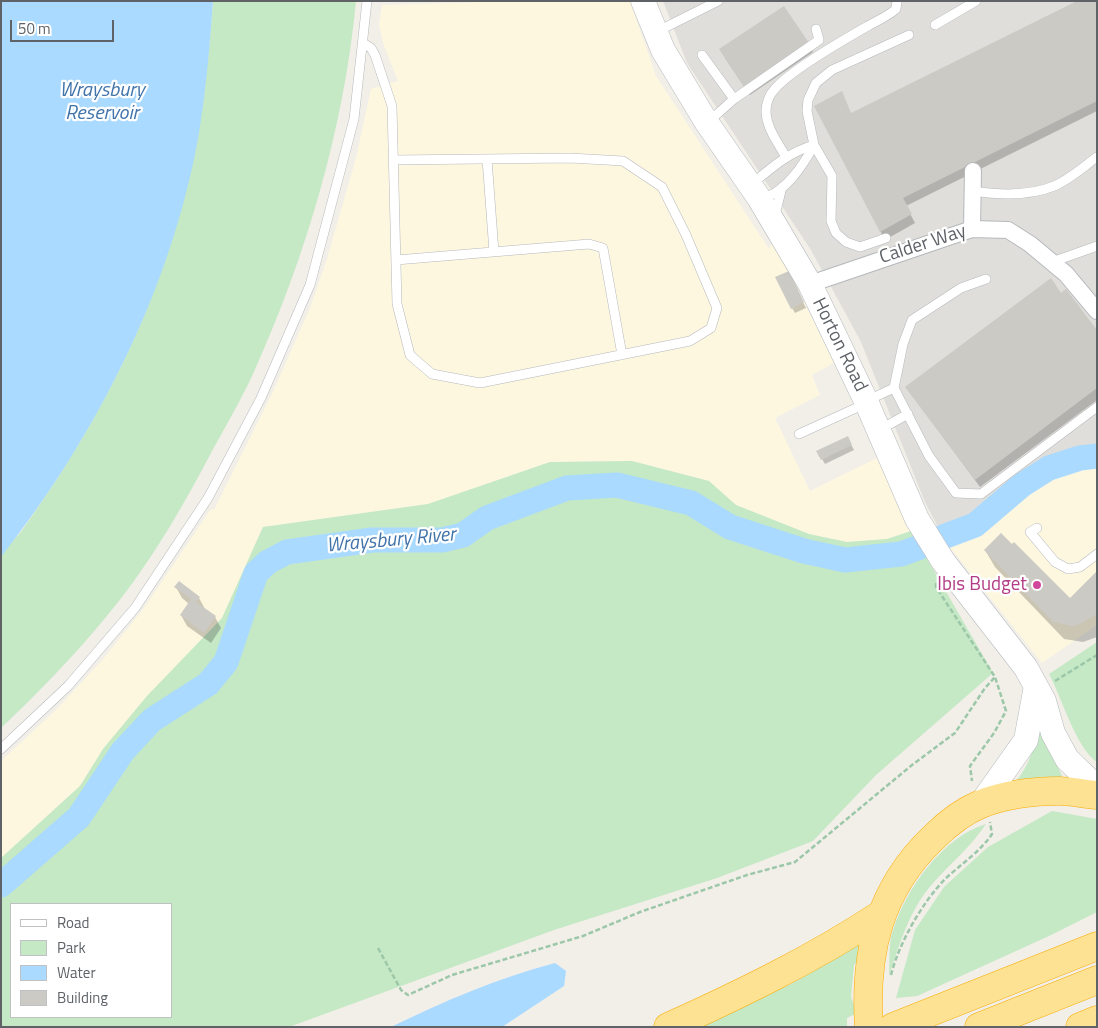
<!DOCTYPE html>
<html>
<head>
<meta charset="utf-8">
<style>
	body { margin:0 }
	#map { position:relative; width:1098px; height:1028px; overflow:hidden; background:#f1efe8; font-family:"Titillium Web",sans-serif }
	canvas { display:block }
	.frame { position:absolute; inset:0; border:2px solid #5f6368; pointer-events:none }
	.legend { position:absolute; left:10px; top:903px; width:162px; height:115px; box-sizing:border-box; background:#fff; border:1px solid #bfc1c3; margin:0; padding:6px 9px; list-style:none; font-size:15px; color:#5f6368 }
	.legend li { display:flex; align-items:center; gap:10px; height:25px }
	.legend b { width:25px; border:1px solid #bfc1c3 }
	.scale { position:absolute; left:10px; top:20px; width:104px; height:22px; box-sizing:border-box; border:2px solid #5f6368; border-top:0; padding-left:6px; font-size:15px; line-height:18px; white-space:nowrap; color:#5f6368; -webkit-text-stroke:4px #fff; paint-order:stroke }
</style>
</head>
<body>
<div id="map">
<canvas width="1098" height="1028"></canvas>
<div class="frame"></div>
<ul class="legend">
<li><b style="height:6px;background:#fff"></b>Road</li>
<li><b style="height:14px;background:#c5e8c5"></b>Park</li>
<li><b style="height:14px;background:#aadaff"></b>Water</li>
<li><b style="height:14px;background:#cccac5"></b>Building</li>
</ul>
<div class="scale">50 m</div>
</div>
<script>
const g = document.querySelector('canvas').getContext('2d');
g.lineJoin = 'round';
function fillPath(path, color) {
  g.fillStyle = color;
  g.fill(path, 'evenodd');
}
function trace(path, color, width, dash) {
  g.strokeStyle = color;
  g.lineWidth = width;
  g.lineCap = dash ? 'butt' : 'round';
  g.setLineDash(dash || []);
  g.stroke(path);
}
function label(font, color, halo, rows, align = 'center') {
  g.font = font + ' "Titillium Web",sans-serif';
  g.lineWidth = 4.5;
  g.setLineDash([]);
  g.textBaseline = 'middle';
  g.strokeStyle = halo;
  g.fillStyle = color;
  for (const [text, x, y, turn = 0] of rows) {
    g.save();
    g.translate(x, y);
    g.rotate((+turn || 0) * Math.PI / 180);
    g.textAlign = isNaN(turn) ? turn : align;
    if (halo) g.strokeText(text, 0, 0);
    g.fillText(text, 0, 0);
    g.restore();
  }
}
const commercial = new Path2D(`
	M519 1H630L656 76 769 249 772 243 789 271 834 363 812 375 820 395 775 418 810 491 877 458 911 531 887 539 847 542 809 534 736 505 709 481 632 461 550 462 428 504 263 527 222 618 147 696 103 749 80 786 1 858V761L57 709 104 658 144 608 211 509 214 510 272 394 310 308 327 259 356 158 371 89 398 81 383 43 379 25 382 5Z
	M1097 461V625L1042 663 945 541 996 519 1058 471 1073 465Z`);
const industrial = new Path2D(`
	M663 1H1097V461L1073 465 1058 471 995 519 945 541 925 502 861 342 811 250 687 63Z`);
const green = new Path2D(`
	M213 1H356C344 129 305 260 252 376 240 402 225 427 211 453 180 512 145 572 101 623 70 660 36 695 1 728 1 684 1 640 1 596 1 586 0 565 1 557 5 547 17 538 23 529 49 492 74 454 96 414 170 284 203 149 213 1Z
	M632 461 709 481 736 505 809 534 847 542 887 539 911 531 993 673 876 775 813 841 717 878 554 930 289 1027H1V858L80 786 103 749 147 696 222 618 263 527 428 504 550 462ZM11 904H171V1017H11Z
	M1097 642V762C1076 748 1062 698 1049 674Z
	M1039 724 1062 776 1061 778 1017 780C1030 764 1035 745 1039 724Z
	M1052 811 1097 819V912L1049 936 917 996 896 998 915 930 944 887 988 847Z
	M986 824C969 849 953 861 934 882 910 908 900 943 889 976 890 962 888 944 893 930 906 889 943 837 986 824Z
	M860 944 859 960 854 965 851 997 857 1013 847 1018V1027H700L791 984Z`);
const water = new Path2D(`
	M1 1H213C210 45 206 89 199 133 172 287 97 435 1 557Z
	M555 963 566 971 564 986 502 1027H391C444 1001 498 978 555 963Z`);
const shadow = new Path2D(`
	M1097 1V111L906 206 915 223 885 240 816 106 851 114Z
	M808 44 813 52 750 95 725 58Z
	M791 278 806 308 795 313 792 308Z
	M1061 294 1097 332V400L980 487 907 388Z
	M847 437 854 450 825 464 818 452Z
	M985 550 1070 599 1097 573V637L1083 642 1064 639 995 567Z
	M176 587 199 598 205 609 215 617 221 628 211 643 187 626 181 615 189 604 182 598Z`);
const river = new Path2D(`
	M943 537 975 525 1022 485 1049 468 1080 458 1097 456
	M1 885 79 817 123 751 152 720 208 684 226 662 256 573 268 562 287 552 372 540H442L463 535 487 518 567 488 617 485 691 503 730 527 804 551 845 560 901 554 920 547`);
const building = new Path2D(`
	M1077 1H1097V101L903 198 912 214 880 232 814 106 842 91 851 113Z
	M784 6 809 43 744 87 719 49Z
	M789 271 804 302 791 309 775 277Z
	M1051 278 1061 293 1066 289 1097 330V388L975 480 905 387Z
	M848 436 852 445 821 460 816 451Z
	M1001 533 1012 544 1014 542 1070 598 1097 571V614L1080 624 1073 626 1053 622 984 550Z
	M179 581 200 597 196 602 216 616 204 633 180 615 191 599 174 587Z`);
const path = new Path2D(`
	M936 583V587L995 677 1006 711 994 733 970 766 972 781
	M1055 681 1097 655
	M378 948 401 990 408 995 452 975 583 936 640 912 747 875 795 862 912 765 955 733 985 688 995 677
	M891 975C899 943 922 903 945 879 961 864 980 852 992 834L990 822`);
const lane = new Path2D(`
	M935 25 976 1
	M656 32 718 1
	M363 43 371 48 375 55 392 106 397 304 410 355 432 374 480 383 690 341 711 328 717 308 686 235 662 187 623 161 570 158 393 160
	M702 55 734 99
	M707 123 734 99 819 40 816 29
	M786 157C778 143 766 127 766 111 766 104 769 95 774 90 787 73 845 39 866 27 876 21 887 17 896 9L897 1
	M487 159 494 252
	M752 184C771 168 789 152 814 145
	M973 191C999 195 1030 196 1054 186 1069 180 1083 167 1097 157
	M761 198C784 195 804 164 814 145
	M775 215 782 187
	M886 238 860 247 846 242 836 233 831 221 832 176 814 145 807 111 808 100 816 83 832 70 909 35
	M396 260 589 244 603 248 622 355
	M1052 262 1097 246
	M986 279 961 288 912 320 903 344 894 388 929 456 956 493 981 494 1097 407
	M866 401 894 388
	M879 430 908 414
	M799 434 867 403
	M1037 528 1030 532 1055 562 1068 569 1080 567 1097 554
	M1 749 68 686 135 608 208 498 261 398 310 285 354 119 367 1`);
const street = new Path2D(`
	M972 229 973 171
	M810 284 972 229 1008 230 1030 244 1066 274 1097 311`);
const secondary = new Path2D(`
	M643 1 663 50 707 123 759 198 810 284 866 401 917 519 943 561 1026 668 1044 701 1053 733 1067 759 1097 788
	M980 805 1026 740 1036 686`);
const highway = new Path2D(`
	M668 1027C741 994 813 959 880 915
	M869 1027C864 953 879 889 934 837 947 824 964 811 981 804 1004 795 1034 791 1059 791 1071 791 1084 794 1097 795
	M893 1027 1097 946
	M979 1027 1097 980
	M1080 1027 1097 1020`);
const markers = [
	[1037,585,5,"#d1479c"]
];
const streetNames = [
	["Calder Way",923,245,-18],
	["Horton Road",839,345,64]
];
const hotelNames = [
	["Ibis Budget",1027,585]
];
const waterNames = [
	["Wraysbury",102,91],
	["Reservoir",102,114],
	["Wraysbury River",391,541,-5]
];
fillPath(commercial, '#fef7e0');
fillPath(industrial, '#e0deda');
fillPath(green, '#c5e8c5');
fillPath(water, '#aadaff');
fillPath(shadow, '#0003');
trace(river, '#aadaff', 25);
fillPath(building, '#cccac5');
trace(lane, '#b5b8bc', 10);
trace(street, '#b5b8bc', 18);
trace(secondary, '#b6babf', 25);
trace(highway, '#f9ab00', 29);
trace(path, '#9cc7a9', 2.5, [5, 2.5]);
trace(lane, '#fff', 9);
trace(street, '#fff', 16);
trace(secondary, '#fff', 24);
trace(highway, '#fde293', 28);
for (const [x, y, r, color] of markers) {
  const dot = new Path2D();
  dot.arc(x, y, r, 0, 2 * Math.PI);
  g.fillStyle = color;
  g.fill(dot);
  trace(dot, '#fff', 2);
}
label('19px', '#5f6368', '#fff', streetNames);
label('19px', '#b23c85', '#fff', hotelNames, 'right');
label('italic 20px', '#4174aa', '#fff', waterNames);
</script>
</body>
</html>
